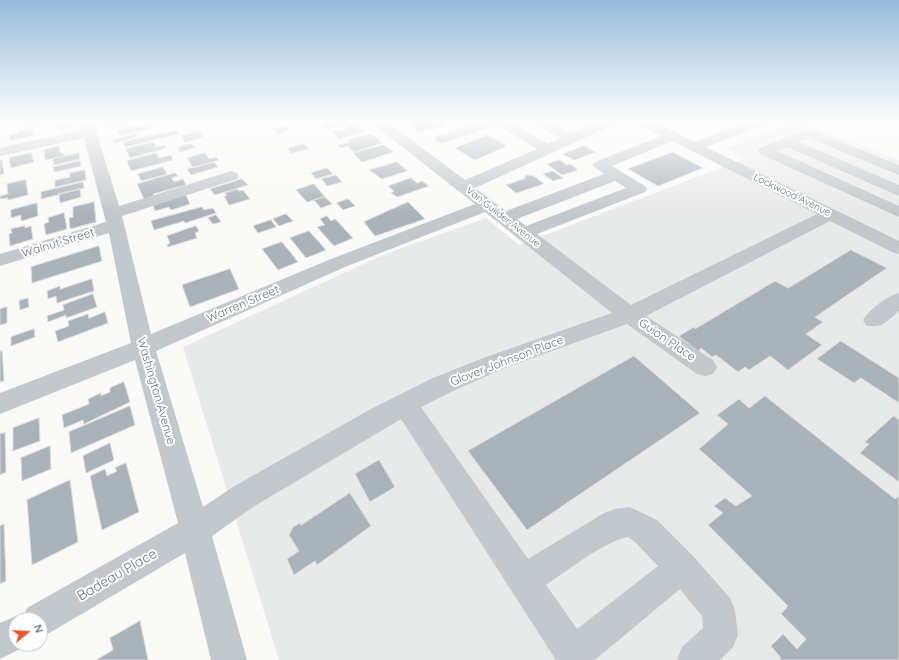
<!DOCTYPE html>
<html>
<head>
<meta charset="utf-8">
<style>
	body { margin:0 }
	#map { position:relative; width:899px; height:660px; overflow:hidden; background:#fafaf8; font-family:Quicksand,sans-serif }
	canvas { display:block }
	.north { position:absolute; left:8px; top:612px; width:40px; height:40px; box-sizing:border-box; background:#fff; border:1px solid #c1c8cd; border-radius:50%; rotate:72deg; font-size:11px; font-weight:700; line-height:16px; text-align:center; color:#657683 }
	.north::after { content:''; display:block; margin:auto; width:14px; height:18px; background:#e4572e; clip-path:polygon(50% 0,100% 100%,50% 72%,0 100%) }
</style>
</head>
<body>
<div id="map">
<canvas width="899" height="660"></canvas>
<div class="north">N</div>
</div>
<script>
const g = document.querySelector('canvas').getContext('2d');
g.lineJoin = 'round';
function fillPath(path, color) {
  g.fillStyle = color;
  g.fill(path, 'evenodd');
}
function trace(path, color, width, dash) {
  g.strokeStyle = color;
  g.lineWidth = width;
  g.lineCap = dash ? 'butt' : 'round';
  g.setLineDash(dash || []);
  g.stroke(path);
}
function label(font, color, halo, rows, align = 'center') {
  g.font = font + ' Quicksand,sans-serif';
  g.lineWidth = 4;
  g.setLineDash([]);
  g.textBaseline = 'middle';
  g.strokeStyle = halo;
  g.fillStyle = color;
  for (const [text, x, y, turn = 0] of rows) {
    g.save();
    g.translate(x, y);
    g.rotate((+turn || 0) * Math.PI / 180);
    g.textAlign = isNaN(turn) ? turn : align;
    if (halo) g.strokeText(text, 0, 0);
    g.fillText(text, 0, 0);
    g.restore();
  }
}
const built = new Path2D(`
	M796 121 899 160V660H279L183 347 383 255 486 218 519 245 746 158 726 149Z`);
const building = new Path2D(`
	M38 121 39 125 30 127 29 122Z
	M55 121H71L73 127 59 130Z
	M111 121H138L110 127 107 122Z
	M332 121H345L348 124 325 129 320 124Z
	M406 121H450L443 123 446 126 420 132Z
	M149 123 152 128 120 136 117 130Z
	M355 123 365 131 339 139 332 132 348 128 345 126Z
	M287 126 290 129 286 130 287 131 278 134 273 129Z
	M32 128 34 135 10 141 9 135 18 133V130Z
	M176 130 179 134 125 147 123 142Z
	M199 131 203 137 185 143 181 136Z
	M136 134 137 137 114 143 113 140Z
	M372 134 382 143 354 152 348 146 340 148 338 145 350 142 348 140Z
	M487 135 507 146 475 160 455 148Z
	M154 142 156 147 165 145 167 148 130 158 126 149Z
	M192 144 195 148 180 152 177 147Z
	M304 144 308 149 291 153 288 148Z
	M384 145 394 152 362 162 353 153Z
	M59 146 60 152 65 156 45 160 44 150Z
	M584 146 596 152 574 160 563 154Z
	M673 152 703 168 658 186 628 169Z
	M31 153 34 162 11 168 9 158Z
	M79 153 80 159 54 165 53 159Z
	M156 153 159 158 171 155 173 160 131 171 127 161Z
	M205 153 209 159 216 157 219 160 193 168 187 158Z
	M2 160 4 174 0 175V161Z
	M560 160 566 165 570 164 578 170 562 175 547 164Z
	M80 161 81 166 54 172 53 167Z
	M214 162 218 167 191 175 187 169Z
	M397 162 407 171 382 179 369 170Z
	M163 167 167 174 141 181 138 174Z
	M327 168 333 174 316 179 311 173Z
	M85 170 86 180 55 187V180L70 177V173Z
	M553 171 563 178 553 181 543 174Z
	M175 173 178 176 172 178 174 182 183 179 186 185 153 194 154 196 144 199 137 184Z
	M336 175 342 182 327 186 322 179Z
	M526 175 534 176 544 184 516 193 506 185 524 179Z
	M411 178 417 183 422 181 429 186 397 197 391 193 394 191 388 186Z
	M242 179 248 185 215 195 210 189Z
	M26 180 28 195 8 200V198L0 199V196L8 194 7 184Z
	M83 182 84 188 41 199V192Z
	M314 184 325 197 307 202 296 190Z
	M80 189 81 197 60 203 59 194Z
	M237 189 239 191 243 190 250 199 229 205 224 196H227L225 193Z
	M185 193 190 204 171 210 169 207 155 211 152 202Z
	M325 197 332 204 321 208 314 200Z
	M348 199 355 206 343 210 337 203Z
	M94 202 96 222 70 229 69 218 73 217V207Z
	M408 202 425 219 375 236 364 222Z
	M37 203 38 216 21 221V215L11 218V210Z
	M202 207 204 210 213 208 216 213 185 223 184 221 154 230 151 221Z
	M64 213 67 229 46 235 44 224 49 222 48 218Z
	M286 214 293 221 279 226 273 219Z
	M216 215 221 222 213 224 208 218Z
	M327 216 331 221 335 219 353 238 334 246 317 227 325 225 320 219Z
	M271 220 276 227 258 233 253 226Z
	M25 226V228L31 226 33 239 10 246 9 234 12 233 11 229Z
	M196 226 199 231 195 233 197 238 168 247 167 245 170 243 167 236Z
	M309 231 326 250 306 258 290 238Z
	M282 242 298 262 278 270 262 249Z
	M99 246 102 261 32 283 31 267Z
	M851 250 887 268 815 317 823 322 806 334 822 345 788 370 770 356 749 370 745 367 738 372 716 355 712 357 701 348 698 351 679 336 694 327 695 329 775 281 788 288Z
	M230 269 239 289 190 307 182 285Z
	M92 279 94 291 57 303 56 296 48 299 47 291 60 286V289Z
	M93 294 97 307 66 318V315L48 322 47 316 64 310 63 305Z
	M28 298 29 307 20 310 19 301Z
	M7 307V323L0 325V309Z
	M105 312 108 323 58 342 55 331 69 326 68 321 88 314 89 318Z
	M34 329 35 337 11 346V337Z
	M841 341 899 378V403L861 378 854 383 817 359Z
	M2 351 4 381 0 382V352Z
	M634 356 700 413 527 530 468 451Z
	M124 382 130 402 84 424 83 420 64 428 62 415 89 404 88 399 101 393V396L110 392V388Z
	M765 396 895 499 899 496V660H779L781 658 771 646 783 634 797 649 806 639 781 614 788 606 708 525 723 513 714 506 725 498 736 506 752 496 699 449 728 424 717 415 739 399 749 408Z
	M130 406 135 425 71 453 69 432Z
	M894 416 899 420V482L860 453 869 444 865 442Z
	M39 418 40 441 13 451V428Z
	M5 433 6 472 0 475V434Z
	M110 443 114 460 86 473 83 456Z
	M50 446 51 469 22 481 21 458Z
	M379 460 395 487 370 502 355 474Z
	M126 463 139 512 102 530 90 476 105 469 107 476 117 471 115 468Z
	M70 480 78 542 32 565 27 500Z
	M350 493 371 526 317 565 315 561 294 575 287 559 299 551 289 535 293 527 300 523 301 525Z
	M4 524 6 581 0 584V526Z
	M140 621 148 660H96L113 650 110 638Z`);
const minor = new Path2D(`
	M80 121H93L119 206 225 173 231 171 237 173 239 176 237 179 122 216 151 334 331 259 475 204 373 124 372 121H386L465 180 537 149 498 125 442 143 437 142 435 139 437 136 485 121H509L548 144 560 138 534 124 533 121H548L571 133 599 121H616L615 124 475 188 506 211 604 174 592 165 595 162 661 136 637 124 636 121H652L695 142 750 121H767L766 124 706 147 899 241V254L892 252 830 221 646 316 713 360 717 367 713 374 705 376 697 374 627 324 502 369 451 392 421 407 528 559 604 513 615 509 630 507 657 520 693 556 730 598 735 610 738 635 733 647 720 660H677L682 647 703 628 702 616 680 589 595 660H556L401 419 253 507 212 536 247 660H211L185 553 51 632 40 637V620H16V644H29L28 645 0 659V623L16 616 23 618 27 608 178 523 135 360 0 414V393L131 343 109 233 0 266V254L106 222 84 138 0 156V148L82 130ZM672 141 817 214 631 305 537 234 645 192 647 189 645 186 612 166ZM615 181 626 188 526 226 517 219ZM485 212 612 313 486 357 433 378 369 410 233 487 203 507 156 351 345 267ZM628 537 635 542 658 566 577 629 546 585C565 572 607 540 628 537Z
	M809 129 899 165V175L809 138 799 142 899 185V196L787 147 777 151 899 206V217L760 154 758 151 760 148Z
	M899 293V311C888 320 881 330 866 325L863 320C870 309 887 296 899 293Z`);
const farStreetnames = [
	["Lockwood Avenue",792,195,26],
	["Van Guilder Avenue",503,217,38]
];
const streetNames = [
	["Walnut Street",58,243,-17],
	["Warren Street",243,304,-23],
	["Guion Place",667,340,34],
	["Glover Johnson Place",507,361,-21],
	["Washington Avenue",156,391,74]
];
const nearStreetnames = [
	["Badeau Place",117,575,-30]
];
fillPath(built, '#e8e9e9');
fillPath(building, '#aab3b9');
trace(building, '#dcdcda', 1);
fillPath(minor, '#c3c8cc');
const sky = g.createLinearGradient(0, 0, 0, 213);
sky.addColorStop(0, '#96bcdc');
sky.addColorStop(0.57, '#fdfdfc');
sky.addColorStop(1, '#fdfdfc00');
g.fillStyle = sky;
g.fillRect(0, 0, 899, 213);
label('10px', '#657683', '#fff', farStreetnames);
label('12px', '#657683', '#fff', streetNames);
label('14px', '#657683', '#fff', nearStreetnames);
</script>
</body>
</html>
